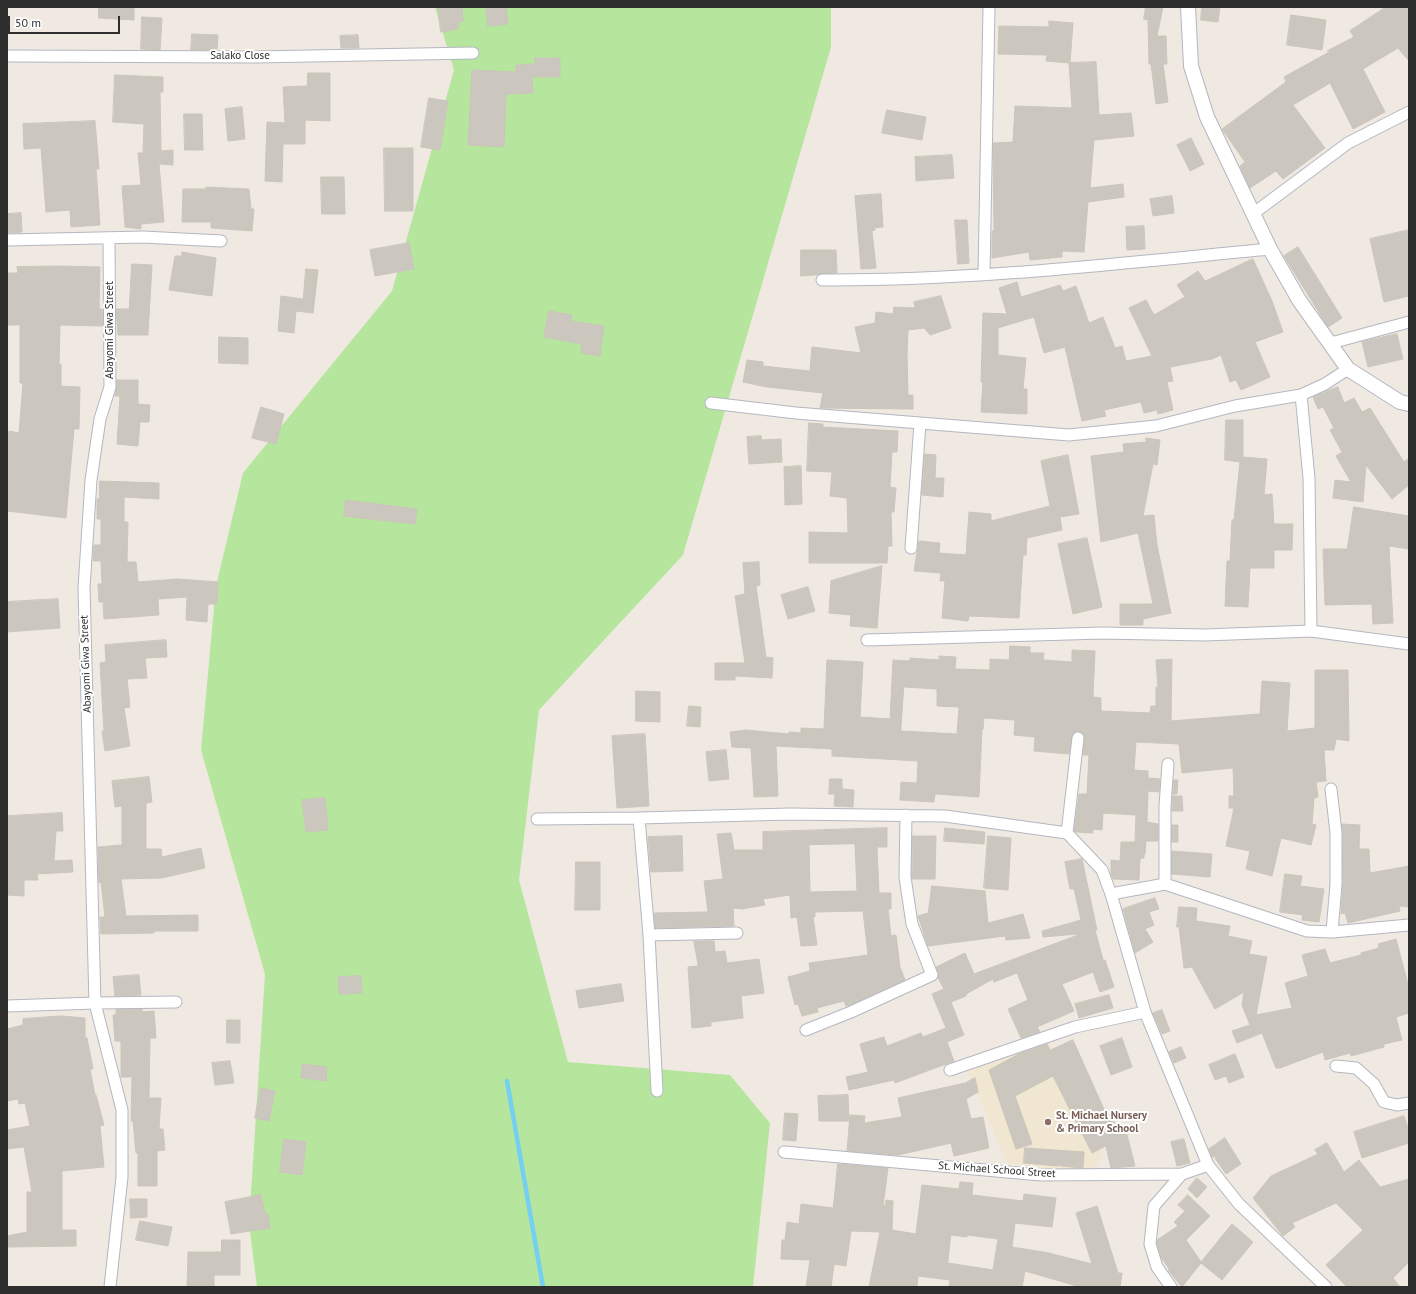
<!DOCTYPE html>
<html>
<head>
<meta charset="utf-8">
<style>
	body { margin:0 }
	#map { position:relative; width:1416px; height:1294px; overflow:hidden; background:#efe9e1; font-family:"PT Sans",sans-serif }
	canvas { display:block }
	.frame { position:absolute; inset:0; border:8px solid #2e2e2e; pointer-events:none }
	.scale { position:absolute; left:8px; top:16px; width:112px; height:18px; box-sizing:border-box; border:2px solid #2e2e2e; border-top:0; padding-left:5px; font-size:12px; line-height:14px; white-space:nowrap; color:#2e2e2e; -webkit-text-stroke:3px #fff; paint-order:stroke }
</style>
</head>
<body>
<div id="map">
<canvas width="1416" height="1294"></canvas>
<div class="frame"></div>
<div class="scale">50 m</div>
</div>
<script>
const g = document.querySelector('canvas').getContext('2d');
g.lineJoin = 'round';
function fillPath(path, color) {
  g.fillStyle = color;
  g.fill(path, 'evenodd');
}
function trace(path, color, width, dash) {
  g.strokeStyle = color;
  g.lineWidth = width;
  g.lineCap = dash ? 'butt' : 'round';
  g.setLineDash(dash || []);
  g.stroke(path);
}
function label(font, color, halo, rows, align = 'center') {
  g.font = font + ' "PT Sans",sans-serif';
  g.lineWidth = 4;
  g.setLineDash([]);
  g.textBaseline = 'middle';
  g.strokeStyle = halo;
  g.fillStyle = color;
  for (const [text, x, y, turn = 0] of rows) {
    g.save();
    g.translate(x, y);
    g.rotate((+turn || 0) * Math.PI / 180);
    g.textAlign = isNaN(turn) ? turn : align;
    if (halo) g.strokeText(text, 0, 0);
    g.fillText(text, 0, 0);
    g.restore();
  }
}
const education = new Path2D(`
	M1050 1041 1104 1155 1093 1168 1047 1169 1007 1163 968 1072 1015 1051Z`);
const green = new Path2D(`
	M435 7H831V47L683 555 539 710 519 880 568 1062 730 1075 770 1123 753 1287H257L249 1224 265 974 201 750 216 586 243 473 392 291 454 70Z`);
const stream = new Path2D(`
	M507 1081 543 1287`);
const building = new Path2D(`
	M99 7H134V20L99 18Z
	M438 7H462L463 22 459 21 458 29 441 32Z
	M486 7H506L508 24 488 26Z
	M1146 7H1163L1157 36H1166L1167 64H1163L1168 102 1156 104 1151 64H1149L1148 20 1144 19Z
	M1202 7H1220L1218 22 1201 20Z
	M1386 7H1409V61L1398 48 1363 69 1385 112 1353 129 1330 83 1293 105 1325 148 1283 179 1276 171 1250 188 1240 166 1245 162 1222 129 1286 82 1284 77 1331 51H1327L1354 37 1350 31Z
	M1291 15 1326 20 1322 50 1287 45Z
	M142 17 162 18 160 50 141 49Z
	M1049 21 1073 23 1070 63 1046 61 1047 55 998 54 999 26 1049 27Z
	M192 34 218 35 217 50H191Z
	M358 35 359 48H341L340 36Z
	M535 58H560V77H532L533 93 506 94 504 147 468 145 472 70 516 72V65L535 64Z
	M1096 62 1099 115 1131 113 1134 136 1094 140 1090 188 1123 184 1124 197 1088 202 1084 252 1062 251V257L1030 260 1029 252 992 258V231H994L993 143 1013 142 1015 106 1072 108 1069 63Z
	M308 73H330V121L305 120V144H283L282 182 265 181 267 122 285 123 283 87 307 86Z
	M115 75 163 77V92H160L161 151 173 150V165L159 164 164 222 141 224V229L125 227 122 186 141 185 138 153H143L144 124 113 122Z
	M429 98 448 101 440 150 421 147Z
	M242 107 245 139 228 141 225 109Z
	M887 110 926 117 922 140 882 133Z
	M184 114H202L203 150H185Z
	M95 121 99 169H96L100 225 71 227 70 210 46 212 41 148 24 149 23 124Z
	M1191 138 1204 164 1190 171 1177 145Z
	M384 148H413V211H385Z
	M952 155 954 178 916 181 915 157Z
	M321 177H344L345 214H322Z
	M206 187 249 189 251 209H254L252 231 211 228V222H182L183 189H206Z
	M881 194 883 227 874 228 875 230 872 231 876 268 861 269 855 196Z
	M1172 196 1174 213 1153 216 1150 199Z
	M21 213 22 232 7 233V214Z
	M955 220H967L969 263 958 264Z
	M1144 226 1145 249 1127 250 1126 227Z
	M1409 230V296L1384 302 1370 239Z
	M409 243 414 269 375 276 370 250Z
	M1298 247 1342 318 1328 327 1284 256Z
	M801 250H836L837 273 801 276Z
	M182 252 216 258 212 296 169 290 175 256H182Z
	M1253 259 1272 301 1283 332 1255 342 1270 377 1241 390 1236 380 1230 382 1221 355 1212 359 1170 367 1173 381 1167 382 1173 410 1158 414 1157 410 1144 413 1141 402 1104 410 1106 416 1082 421 1065 347 1044 353 1034 317 998 328V355L1026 358 1023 389H1027V414L981 412 983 382H981L983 313 1007 314 999 288 1017 282 1021 297 1060 285 1063 291 1076 286 1089 323 1103 317 1115 348 1122 346 1126 361 1152 356 1129 308 1146 300 1154 315 1185 297 1177 285 1198 271 1205 281Z
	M132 264 152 265 148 335H118L116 309H129Z
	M57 266 100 267 99 309H102L103 326 60 325 59 364H61V386L80 387 79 429H74L66 518 7 511V446L9 431 19 433 23 383H20V325H7V273H18L17 267Z
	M306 269 318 270 313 313 296 311 294 333 278 331 281 296 303 299Z
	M941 296 951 328 930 335 924 328 908 330 907 355 908 395H913V409L820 408 823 393 767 387 743 382 747 360 763 362V366L810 371 812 347 861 353 855 327 875 323 876 312 893 314 894 307 915 308 914 302Z
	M549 311 572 315 571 321 604 326 600 356 581 353 582 344 544 337Z
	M1397 334 1403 359 1368 367 1362 342Z
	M219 337 248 338V364L219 363Z
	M117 380H138V404L150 405 149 422H140L138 446 117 444 120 396H115Z
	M1338 387 1344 403 1354 398 1362 412 1370 408 1404 462 1409 458V485L1392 499 1366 465 1363 502 1333 498 1335 480 1351 482 1336 456 1342 452 1330 430 1334 428 1323 407 1318 409 1313 397Z
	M261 407 284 414 276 444 252 438Z
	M1226 420H1243V457L1267 459 1264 495 1272 494 1274 524H1293L1292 550H1274V568H1250L1248 607 1225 606 1227 561H1230L1232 520H1234L1240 462 1225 460Z
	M809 423 823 424V427L898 431 897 452H892L890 487 896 488 894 512H891L892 546H888L887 563H809V532L848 533 847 498 830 496 832 472 807 471Z
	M761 436 762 440 781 439 782 462 749 464 747 437Z
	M1146 438 1160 440 1157 465 1153 464 1143 516 1154 515 1157 545 1171 613 1143 619V625H1120V604H1153L1138 533 1101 542 1091 456 1124 452 1123 444 1146 442Z
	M925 454 936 455 935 478H944L943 497 922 495Z
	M1068 455 1079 514 1060 517 1062 530 1027 538 1026 555H1023L1019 618 969 616 968 621 942 618 945 581H940L941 573 914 571 919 541 940 543 939 553 966 555 969 512 991 514V521L1050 506 1041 461Z
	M801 466 802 504 785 505 784 467Z
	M100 481 159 483V499L124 497V522H128L127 562H136L138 582 178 579 218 582 217 604H208L207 622 186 620 187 597 158 599 159 615 104 619 103 602H99L98 584H102L101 561H93L94 545H101V519H97V499H99Z
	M346 500 417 509 415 524 344 516Z
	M1354 507 1409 516V549L1389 546 1393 623 1373 624 1372 604 1325 605 1323 549H1347Z
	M1087 538 1102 607 1073 614 1058 544Z
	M759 562 760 585 756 586 766 657 773 658 772 678 735 676V680H715V663H745L735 596 745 594 743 563Z
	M882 566 877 628 850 626 851 615 829 613 831 581Z
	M808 587 815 611 788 619 781 595Z
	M58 599 60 628 7 632V602Z
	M166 640 167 657 145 658 147 678 127 679 130 707 124 708 130 746 105 751 102 731H104L100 663 106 662 105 645Z
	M1010 646 1030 647V653H1044L1043 660 1072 662V650L1095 651 1093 697 1101 698V711L1150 713 1151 706H1156V687H1158L1156 660 1172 659 1171 721 1260 714 1262 681 1290 683 1287 731 1315 728V670H1348L1349 741 1336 739 1334 750H1324L1326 781 1316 782 1318 797 1314 798 1312 824 1316 825 1311 845 1281 838 1272 876 1246 869 1250 851 1226 846 1234 808H1229V796H1234L1233 768 1182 773 1179 744 1136 742 1134 770 1148 771V778L1160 779 1159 792 1148 791 1147 822 1158 824V841H1146L1145 854H1144V858H1140L1139 880 1113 879 1111 873V860L1120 861 1121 842H1135L1136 815 1103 813 1102 830 1093 829V833L1076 832 1074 831 1079 794H1087L1089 755H1083L1084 735 1078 731 1073 734 1069 754 1034 751 1035 737 1014 735 1015 720 984 718 983 729H982L979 797 935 794 934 802 900 800 901 782 917 783 918 761 832 756V749L776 746 778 796 754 797 751 748 732 747 730 732 746 730 789 734V732L801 733V728L824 729 827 660 863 662 860 717 890 719 893 660 910 661V658L939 660V656L956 657 955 669 990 670V659L1009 660ZM904 687 937 689V706L959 707 957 734 901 731Z
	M636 691 660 692V722L636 721Z
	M689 706 701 707 700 727 687 726Z
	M645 734 649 806 617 808 612 736Z
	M726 750 729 779 709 781 706 752Z
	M149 777 152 802 146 803V849H161L162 857 201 848 205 868 162 878 121 879 126 916 198 915V931H154V933L101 934 100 917H105L101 882 99 883 98 847 122 845V806L115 807 112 781Z
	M830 779H842V789L854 790 853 807 834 806 835 794H829Z
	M1174 780H1178L1177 794H1173Z
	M1173 796H1182L1183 811H1172Z
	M325 798 328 830 306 832 302 800Z
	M62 813 63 831H56L54 861 72 860 73 872 37 874 38 880H24V896L7 895V816Z
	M1342 824 1360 825 1359 849H1369L1370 873 1409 866V907L1399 906 1400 911 1348 923 1345 913 1341 914 1343 884Z
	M1172 825H1178V842H1172Z
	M887 828V847H877L879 893H891V909H888L891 936 896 935 900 967 905 980 848 1006H846L844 1001 817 1008 818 1012 802 1016 798 1004 795 1005 788 977 810 971 809 963 868 955 863 911 815 912V917H813L817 945 801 946 797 917 791 918 790 895 763 899 765 905 742 909 733 908 734 926 655 928 654 913 708 912 704 881 723 879 717 834 731 833 734 850H763V832ZM855 844 857 891 810 892 809 845Z
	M945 828 985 832 984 844 944 841Z
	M682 836 683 871 651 872 648 837Z
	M913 836H936L935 879H912Z
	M988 836 1011 838 1008 890 984 888Z
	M1172 851 1212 854 1210 877 1172 874Z
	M1082 859 1097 930H1095L1103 960H1105L1114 987 1100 992 1093 972 1062 984 1074 1011 1037 1027 1040 1032 1021 1038 1008 1009 1028 1000 1017 973 994 982 993 979 966 994V996L951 1002 964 1035 947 1042 954 1061 895 1083 894 1080 849 1090 846 1077 868 1072 860 1044 884 1037 887 1046 921 1033 923 1037 946 1028 932 994 944 989 938 978 936 967 965 953 974 974 1078 935V934L1043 937 1042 931 1081 920 1074 889H1070L1065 862Z
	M576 862H600V910H575Z
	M1285 874 1302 876 1300 886 1324 889 1319 922 1302 920 1303 915 1280 912Z
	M932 886 985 891 988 923 1023 914 1030 938 1006 940 1005 936 928 946 918 916 928 913Z
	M1155 898 1159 909 1149 912 1154 925 1145 929 1153 942 1135 953 1123 909Z
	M1179 907 1197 908 1196 921 1230 926 1228 936 1252 941 1249 954 1267 957 1256 1015 1292 1008 1285 983 1308 976 1302 955 1325 949 1330 963 1361 955V953L1379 948 1378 944 1396 939 1409 988V1013L1396 1017 1402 1040 1384 1044V1047L1351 1056 1350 1053 1325 1060 1323 1052 1280 1068H1276L1262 1033 1237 1043 1232 1031 1250 1025 1242 1005 1244 992 1215 1009 1192 967 1184 968 1179 927H1177Z
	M694 941H714L715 952 725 951 727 963 759 959 764 993 741 996 743 1018 711 1022V1026L692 1028 688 967 698 966Z
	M139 975 141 995 115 996 113 977Z
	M361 976 362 993 339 994 338 977Z
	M621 984 624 1001 579 1008 576 991Z
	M1109 995 1113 1008 1079 1018 1075 1004Z
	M142 1009V1012L154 1011 156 1038H150L149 1098H161L159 1129H163L165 1150 157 1151V1186H138V1153H136L133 1121H131L132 1077H121V1041H115L113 1015H116V1010Z
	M1162 1010 1170 1031 1162 1034 1153 1013Z
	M61 1016 85 1018V1038H87L93 1069H90L95 1095H96L104 1125 100 1126 104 1167 62 1171V1230H76V1246L7 1247V1236L27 1232V1192H32L24 1147 7 1149V1130L30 1126 25 1103 19 1104 18 1099 7 1101V1029L23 1025V1019Z
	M227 1020H240V1043H227Z
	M1122 1038 1132 1067 1111 1075 1100 1046Z
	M1073 1040 1107 1116 1110 1114 1119 1132 1126 1131 1135 1166 1111 1168 1106 1146 1092 1153 1053 1076 1015 1096 1032 1144 1016 1149 989 1070 1019 1054 1047 1044 1050 1050Z
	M1181 1047 1186 1058 1174 1063 1169 1052Z
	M1235 1054 1244 1077 1229 1083 1226 1076 1215 1080 1209 1065Z
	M230 1061 234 1083 215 1085 212 1063Z
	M303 1064 327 1067 326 1081 301 1078Z
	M975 1078 978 1092 966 1099 971 1119 983 1117 989 1148 954 1156 951 1143 898 1155 847 1151 850 1115 865 1116 864 1123 902 1117 898 1098 965 1083Z
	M261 1088 275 1091 269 1121 255 1118Z
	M848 1095 849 1121H819L818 1096Z
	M785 1113 798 1114 796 1141 783 1140Z
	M1404 1116 1409 1131V1143L1362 1158 1354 1132Z
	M1225 1138 1241 1164 1226 1174 1215 1158 1217 1156 1212 1157 1209 1149Z
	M284 1139 306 1142 302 1175 280 1172Z
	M1184 1139 1190 1163 1177 1166 1171 1142Z
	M1327 1143 1344 1172 1359 1160 1380 1187 1409 1179V1262L1393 1278 1400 1287H1347L1326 1265 1363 1230 1336 1203 1292 1223 1295 1227 1283 1236 1253 1198 1271 1176 1318 1154 1315 1150Z
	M1025 1148 1084 1152 1083 1168 1061 1166 1060 1161 1059 1166 1024 1163Z
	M838 1164 888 1168 883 1206H885L886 1200 893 1201 892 1230 916 1234 922 1185 959 1189 960 1182 973 1183 972 1195 1023 1201 1024 1194 1056 1198 1052 1227 1015 1223 1012 1247 1049 1253 1092 1264 1076 1213 1097 1206 1118 1273H1122L1120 1287H1080L1025 1271 1022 1287H949L950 1280 918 1276 917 1287H869L880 1232 851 1231 846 1266 834 1264 831 1287H806L810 1260 781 1259 782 1240H785L787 1222 799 1224 801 1204 833 1208ZM951 1235 967 1237V1235L998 1239 993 1270 948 1263Z
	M1197 1178 1207 1187 1197 1198 1188 1189Z
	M261 1195 265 1214H268L270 1228 231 1234 225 1202Z
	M1188 1195 1210 1216 1186 1240 1201 1262 1232 1224 1253 1242 1222 1280 1201 1263 1182 1287 1168 1270 1169 1269 1161 1257 1157 1243V1240L1178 1226 1174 1222 1185 1211 1178 1205Z
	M130 1199H147V1217L131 1218Z
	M140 1221 172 1227 168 1246 136 1240Z
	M222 1240H240V1275H214V1287H187L188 1252H221Z`);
const minor = new Path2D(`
	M7 56 255 57 473 53
	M1254 213 1348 143 1409 112
	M7 240 143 237 221 241
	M984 274 989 7
	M822 280C971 281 1121 263 1270 249
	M1331 343 1409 322
	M1301 395 1309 478 1311 631
	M711 403 796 413 1069 435 1156 426 1235 406 1301 395 1325 384 1348 369
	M911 548 920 423
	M867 640 1102 633 1205 635 1311 631 1409 644
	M1331 789 1336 833V884L1332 932
	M537 819 639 818
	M1067 833 1078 738
	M1165 884V806L1168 764
	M1111 894 1165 884 1307 931 1332 932 1409 925
	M737 933 649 935 639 818 790 814 945 816 1067 833 1102 870 1111 894 1145 1012 1208 1165 1239 1204 1326 1287
	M649 935 657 1091
	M7 1006 95 1003 84 588 91 480 100 419 110 387 109 238
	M806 1030 851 1012 932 975 912 924 905 877 906 815
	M1336 1066 1356 1068 1374 1084 1384 1102 1397 1105 1409 1103
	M950 1070 1075 1027 1145 1012
	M784 1152 1041 1175 1182 1174 1208 1165
	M110 1287 122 1177V1110L95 1003 176 1002
	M1171 1287 1157 1267 1150 1244 1154 1206 1182 1174`);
const tertiary = new Path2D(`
	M1188 7 1191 66 1207 117 1270 249 1299 300 1348 369 1400 402 1409 404`);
const markers = [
	[1048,1122,4,"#8d6e63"]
];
const streetNames = [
	["Salako Close",240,56],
	["Abayomi Giwa Street",110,330,-90],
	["Abayomi Giwa Street",86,664,-92],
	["St. Michael School Street",997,1170,4]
];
const educationNames = [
	["St. Michael Nursery",1056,1116],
	["& Primary School",1056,1129]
];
fillPath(education, '#f0e6d1');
fillPath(green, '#b6e59e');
trace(stream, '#75cff0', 4.5);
fillPath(building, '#cbc7bf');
trace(building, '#cbc5ba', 1);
trace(minor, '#b4b7c1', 13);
trace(tertiary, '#b4b7c1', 16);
trace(minor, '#fff', 11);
trace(tertiary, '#fff', 14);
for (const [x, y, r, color] of markers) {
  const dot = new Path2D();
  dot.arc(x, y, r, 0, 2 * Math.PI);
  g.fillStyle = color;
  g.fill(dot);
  trace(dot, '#fff', 1.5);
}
label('11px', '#2e2e2e', '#fff', streetNames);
label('bold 11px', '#785e54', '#fff', educationNames, 'left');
</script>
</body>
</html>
